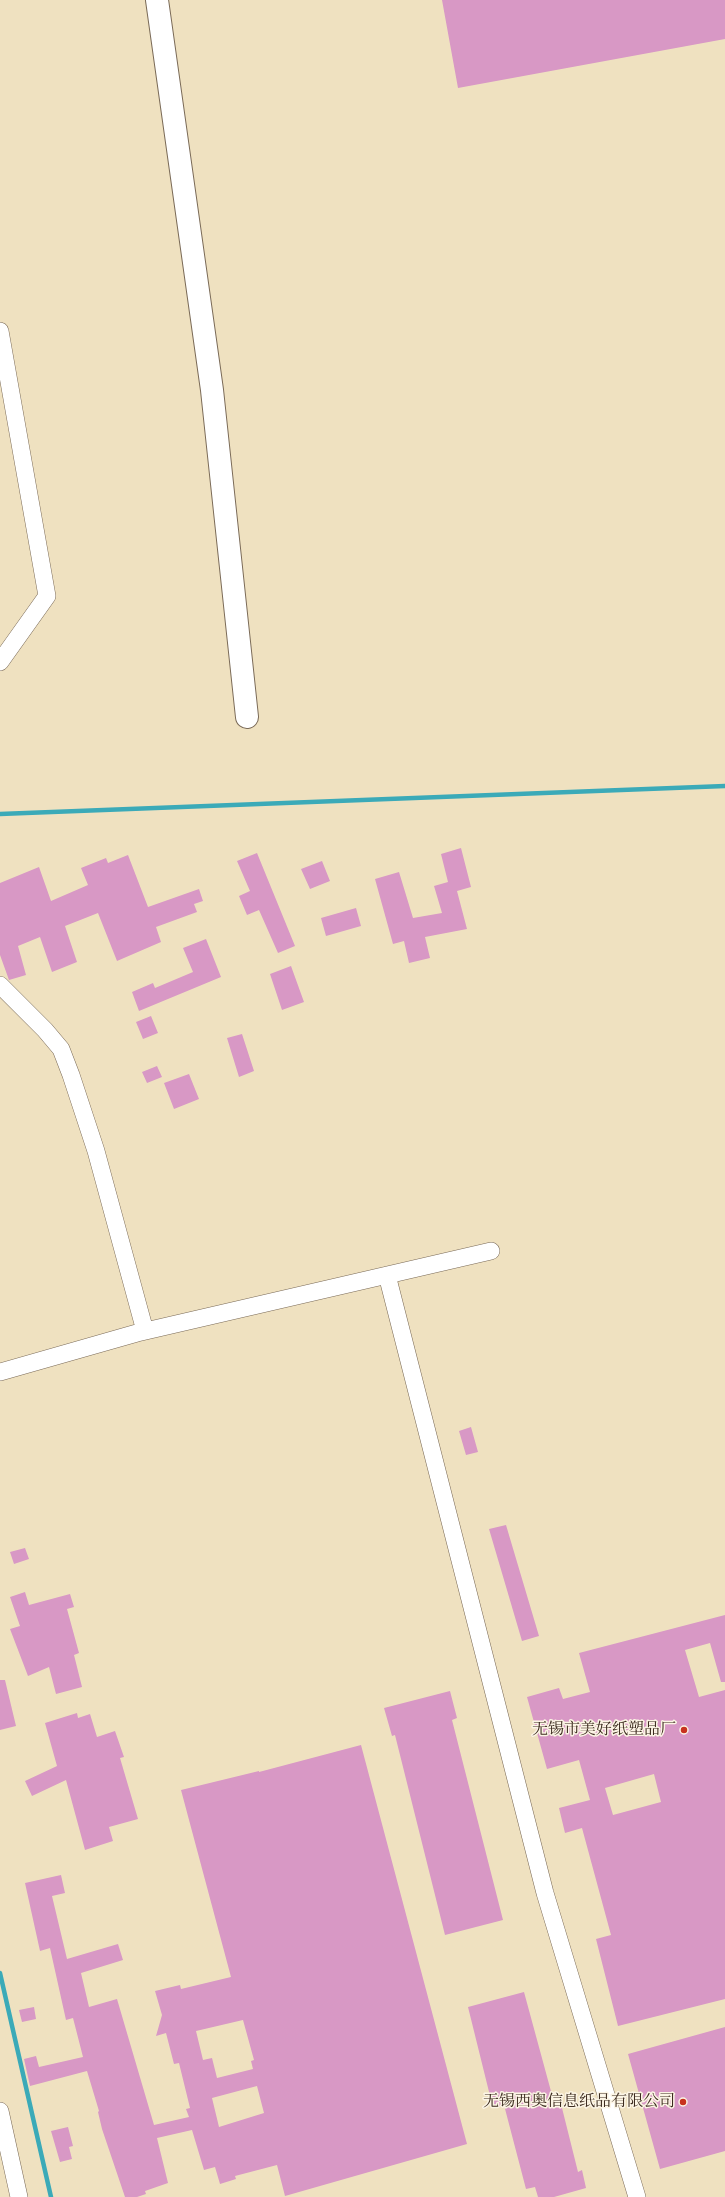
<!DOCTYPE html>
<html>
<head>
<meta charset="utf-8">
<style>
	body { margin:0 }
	canvas { display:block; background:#efe1c0 }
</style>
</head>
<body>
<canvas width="725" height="2197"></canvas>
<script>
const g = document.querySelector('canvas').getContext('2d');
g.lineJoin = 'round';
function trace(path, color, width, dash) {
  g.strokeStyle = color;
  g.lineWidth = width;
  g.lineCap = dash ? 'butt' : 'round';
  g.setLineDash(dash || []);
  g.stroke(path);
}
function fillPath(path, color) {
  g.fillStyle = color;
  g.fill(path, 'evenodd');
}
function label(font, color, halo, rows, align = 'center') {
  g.font = font + ' "IM FELL Great Primer","Noto Serif SC",serif';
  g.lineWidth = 3;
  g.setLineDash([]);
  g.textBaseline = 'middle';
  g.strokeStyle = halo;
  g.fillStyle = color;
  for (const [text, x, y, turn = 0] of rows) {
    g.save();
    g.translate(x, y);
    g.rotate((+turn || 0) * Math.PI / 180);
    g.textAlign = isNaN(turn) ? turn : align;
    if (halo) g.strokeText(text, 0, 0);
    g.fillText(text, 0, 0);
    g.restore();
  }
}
const stream = new Path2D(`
	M0 814 725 786
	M0 1973 51 2197`);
const building = new Path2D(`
	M442 0H725V39L458 88Z
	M461 848 471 887 457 891 467 929 425 937 430 958 409 963 404 941 393 944 375 879 399 872 413 918 442 913 434 886 448 882 441 854Z
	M257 853 295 946 278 953 259 910 247 915 239 896 250 891 237 861Z
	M128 855 148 907 199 889 203 901 194 904 197 912 156 927 161 942 117 961 98 913 65 926 77 962 52 972 40 937 18 946 26 975 9 980 0 955V883L39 867 51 901 88 885 81 868 106 858 108 863Z
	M322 861 330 881 310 889 301 869Z
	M356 908 361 926 326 936 321 918Z
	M206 939 221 977 139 1011 132 992 153 983 155 988 193 972 183 948Z
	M291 966 304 1002 282 1010 270 974Z
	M151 1016 158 1033 143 1039 136 1022Z
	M242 1034 254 1071 239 1077 227 1038Z
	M157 1066 162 1077 147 1083 142 1072Z
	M189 1074 199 1099 174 1109 164 1083Z
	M471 1427 478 1452 466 1455 459 1431Z
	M506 1525 539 1636 522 1641 489 1529Z
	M25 1548 29 1559 14 1564 10 1552Z
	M25 1592 29 1605 70 1594 74 1607 67 1609 79 1653 74 1655 82 1687 56 1694 49 1667 28 1676 10 1629 20 1626 10 1597Z
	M725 1615V1682H721L710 1643 685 1650 699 1697 725 1690V1999L618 2026 596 1939 611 1935 582 1828 565 1833 559 1808 590 1800 579 1760 547 1769 527 1697 559 1688 563 1699 590 1692 579 1653ZM654 1774 661 1802 613 1815 605 1788Z
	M0 1680H5L16 1726 0 1730Z
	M450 1691 457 1718 452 1720 503 1920 445 1935 395 1735 392 1736 384 1708Z
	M77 1713 78 1718 90 1714 97 1737 115 1731 124 1757 120 1758 138 1819 109 1827 113 1841 85 1850 66 1780 32 1796 25 1781 57 1766 45 1723Z
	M361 1745 467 2144 285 2196 277 2165 235 2176 236 2179 220 2184 215 2167 204 2170 192 2130 157 2138 168 2183 145 2191 146 2194 137 2197H125L102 2129 98 2112 99 2111 87 2071 30 2086 24 2059 36 2056 39 2067 83 2057 73 2018 66 2020 50 1948 40 1951 25 1883 61 1875 65 1893 52 1896 67 1959 118 1944 123 1960 81 1973 89 2007 117 1999 154 2125 189 2117 186 2109 190 2108 179 2063 174 2064 166 2033 156 2036 162 2015 155 1991 180 1985 181 1989 231 1977 181 1790 259 1771V1772ZM243 2020 254 2060 251 2061 253 2069 217 2078 212 2058 203 2060 196 2031ZM257 2086 264 2113 219 2127 212 2098Z
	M524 1992 555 2106 561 2104 578 2172 582 2170 586 2188 554 2197H538L535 2187 526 2189 504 2105 493 2108 468 2007Z
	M34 2007 36 2019 22 2022 19 2010Z
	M725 2027V2151L660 2169 628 2054Z
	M68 2127 73 2146 69 2147 72 2159 60 2162 51 2131Z`);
const minor = new Path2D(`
	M0 331 47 596 0 662
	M0 985 45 1030 61 1049 71 1075 96 1151 145 1331
	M387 1275 545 1893 637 2197
	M0 1372 137 1333 491 1251
	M0 2111 19 2197`);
const tertiary = new Path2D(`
	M157 0 212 390 247 717`);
const markers = [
	[684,1730,4,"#c8321e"],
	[683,2102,4,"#c8321e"]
];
const poiNames = [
	["无锡市美好纸塑品厂",676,1730],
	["无锡西奥信息纸品有限公司",675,2102]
];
trace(stream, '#3baab8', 4.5);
fillPath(building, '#d898c5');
trace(minor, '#7a6a57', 18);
trace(tertiary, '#7a6a57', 24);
trace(minor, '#fff', 17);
trace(tertiary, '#fff', 22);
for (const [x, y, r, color] of markers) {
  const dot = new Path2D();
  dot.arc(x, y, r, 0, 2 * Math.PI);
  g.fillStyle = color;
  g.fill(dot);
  trace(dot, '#fcf5e5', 1.5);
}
label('16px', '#3b2a1e', '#fcf5e5', poiNames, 'right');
</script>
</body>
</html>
